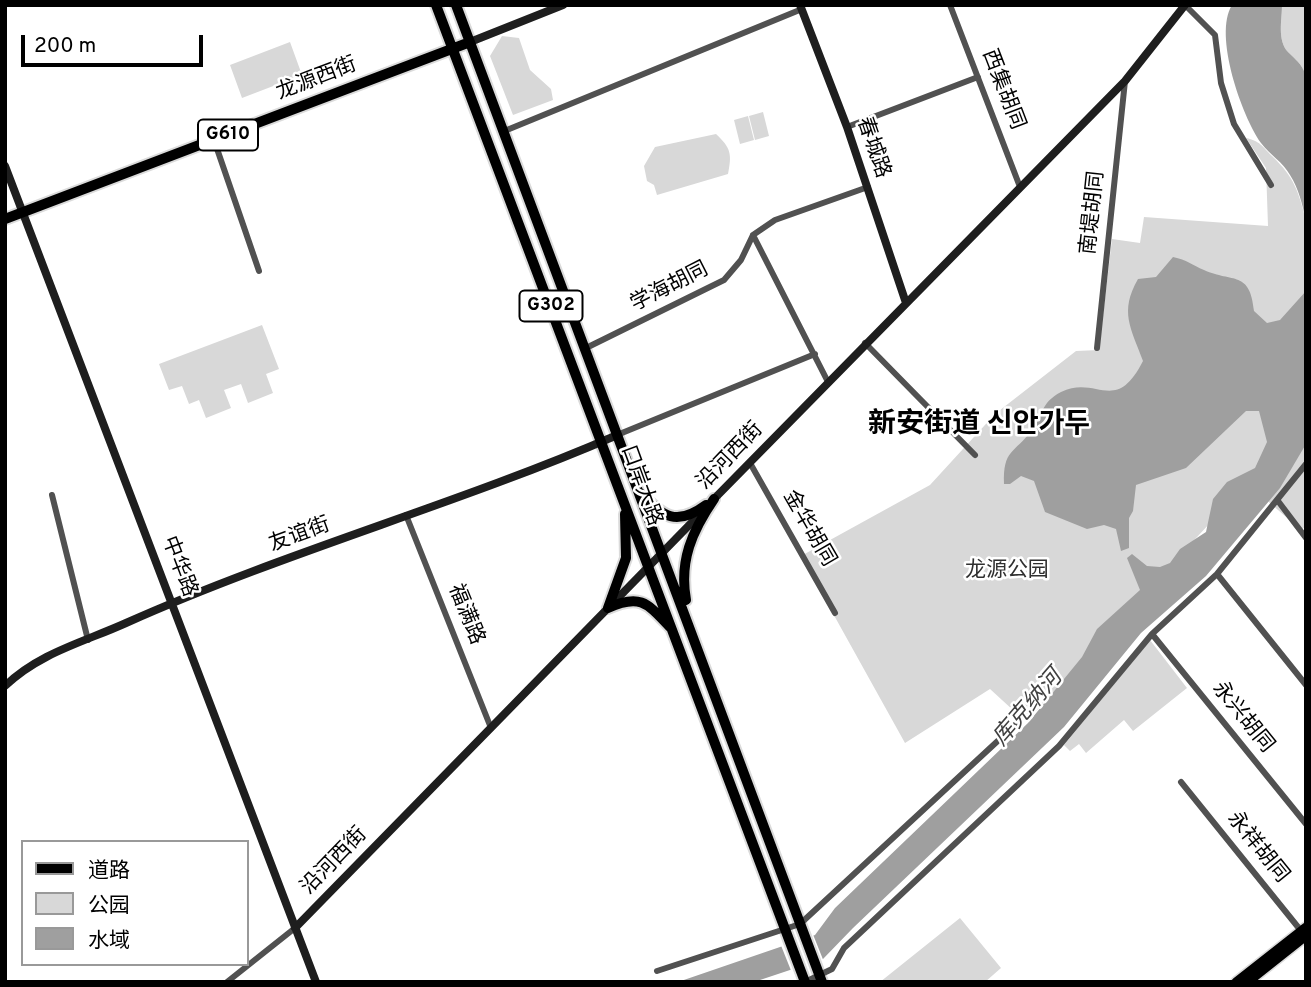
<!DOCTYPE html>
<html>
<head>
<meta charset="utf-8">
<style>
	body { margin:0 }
	#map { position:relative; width:1311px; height:987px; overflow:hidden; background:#fff; font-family:Overpass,"Noto Sans SC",sans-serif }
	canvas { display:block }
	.frame { position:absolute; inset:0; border:7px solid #000; pointer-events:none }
	.legend { position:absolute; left:21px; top:840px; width:228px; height:126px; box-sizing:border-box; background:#fff; border:2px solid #999; margin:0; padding:9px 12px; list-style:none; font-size:21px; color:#000 }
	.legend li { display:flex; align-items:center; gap:14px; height:35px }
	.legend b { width:35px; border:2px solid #999 }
	.scale { position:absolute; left:21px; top:35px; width:182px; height:32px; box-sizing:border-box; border:4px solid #000; border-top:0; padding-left:9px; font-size:21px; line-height:24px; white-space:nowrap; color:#000; -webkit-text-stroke:5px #fff; paint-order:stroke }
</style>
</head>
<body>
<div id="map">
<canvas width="1311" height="987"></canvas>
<div class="frame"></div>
<ul class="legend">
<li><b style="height:9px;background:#000"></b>道路</li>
<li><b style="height:19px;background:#d8d8d8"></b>公园</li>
<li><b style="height:19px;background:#9f9f9f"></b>水域</li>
</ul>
<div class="scale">200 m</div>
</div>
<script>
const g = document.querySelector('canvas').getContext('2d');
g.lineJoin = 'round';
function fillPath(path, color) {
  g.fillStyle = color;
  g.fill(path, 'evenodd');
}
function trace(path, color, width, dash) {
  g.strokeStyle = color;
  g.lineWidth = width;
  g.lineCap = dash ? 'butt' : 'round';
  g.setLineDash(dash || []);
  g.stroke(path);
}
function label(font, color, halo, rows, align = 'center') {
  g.font = font + ' Overpass,"Noto Sans SC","Noto Sans KR",sans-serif';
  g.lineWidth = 5;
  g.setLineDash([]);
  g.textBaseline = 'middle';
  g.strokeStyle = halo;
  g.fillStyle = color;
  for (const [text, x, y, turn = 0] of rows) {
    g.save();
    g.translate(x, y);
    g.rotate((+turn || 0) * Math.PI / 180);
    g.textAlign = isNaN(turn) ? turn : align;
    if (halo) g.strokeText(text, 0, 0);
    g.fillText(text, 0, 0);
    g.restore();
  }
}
const green = new Path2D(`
	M1282 5H1306V75C1301 63 1296 60 1288 52 1277 40 1282 20 1282 5Z
	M502 36 519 38 530 70 551 89 553 100 513 115 490 56Z
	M290 42 302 75 242 98 230 65Z
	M763 112 769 136 755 140 749 116Z
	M748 116 754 140 740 144 734 120Z
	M716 134C731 148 732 154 728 174L657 195 654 185 647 181 644 166 655 147Z
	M1246 138C1260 141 1262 146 1272 156 1295 178 1298 191 1306 220V526L1301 530 1247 483 1026 722 990 689 905 743 801 556 930 485 995 414 1076 351 1099 350 1112 239 1140 243 1144 217 1268 226 1266 168Z
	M262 325 279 369 266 374 273 393 248 403 241 384 224 390 231 408 206 418 199 400 189 404 182 386 169 390 159 364Z
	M1150 640 1187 688 1133 731 1124 720 1086 753 1079 744 1070 751 1064 745Z
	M960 918 1001 968 985 982H880Z`);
const water = new Path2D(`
	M1232 5H1282C1282 20 1277 40 1288 52 1296 60 1301 63 1306 75V220C1302 204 1299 189 1290 175 1283 162 1270 155 1261 143 1242 116 1213 35 1232 5Z
	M1173 257C1187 260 1192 265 1204 270 1233 283 1250 270 1254 311L1267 323 1280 320 1306 291V444L1280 488 1206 576 1141 633 1064 727 853 928 823 959 754 982H678L815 935 835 908 1028 723 1082 657 1097 629 1140 590 1127 558 1132 554 1147 566 1160 567 1170 563 1180 549 1206 532 1213 499 1227 482 1255 468 1267 442 1259 411H1246L1186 468 1136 485 1133 511 1129 518V548L1121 551 1116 529 1104 525 1087 529 1045 512 1034 481 1021 476 1010 484H1004C1003 449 1014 454 1032 430 1043 416 1040 403 1061 392 1097 374 1115 416 1143 361 1131 328 1119 312 1138 279L1156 277Z`);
const pier = new Path2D(`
	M812 932 824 962 792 973 780 943Z`);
const street = new Path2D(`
	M950 5 1020 187
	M1185 5 1215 35 1221 83 1234 124 1271 185
	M847 127 978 77
	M502 132 802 9
	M214 140 259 271
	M753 235 828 382
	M865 343 975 455
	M1097 348 1125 81
	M584 349 724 280 741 260 753 235 775 220 868 187
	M617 435 815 354
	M750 463 835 613
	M52 495 88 640
	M1278 501 1306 538
	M406 515 491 728
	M1217 574 1306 685
	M1152 634 1306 824
	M1181 782 1302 932
	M657 971 800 924 1015 725
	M227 982 295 928
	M805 982 832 969 844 948 1059 746 1152 634 1217 574 1306 464`);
const secondary = new Path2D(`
	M800 5 847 127 906 303
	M470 42 563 5
	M5 166 316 982
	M712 501 1125 81 1185 5
	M5 686C39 653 84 642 126 623 285 552 455 505 615 436
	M295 928 703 511`);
const primary = new Path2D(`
	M1236 982 1306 927
	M1248 982 1306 936`);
const highway = new Path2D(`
	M436 5 805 982
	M456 5 822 982
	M5 219 470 42
	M640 493C664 517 676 527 706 505
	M686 600C679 561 692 531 714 499
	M608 608 626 558 625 514
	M608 608C641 593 648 604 670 627`);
const shields = [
	[228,135,60],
	[551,306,63]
];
const shieldNames = [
	["G610",228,135],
	["G302",551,306]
];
const streetNames = [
	["龙源西街",317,80,-21],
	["西集胡同",1002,90,69],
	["春城路",872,148,71],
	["南堤胡同",1094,213,-84],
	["学海胡同",670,288,-27],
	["沿河西街",731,457,-46],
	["口岸大路",640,486,70],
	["金华胡同",808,529,60],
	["友谊街",300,536,-20],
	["中华路",178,567,69],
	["福满路",465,615,68],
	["永兴胡同",1242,718,51],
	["永祥胡同",1257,848,51],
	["沿河西街",335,862,-46]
];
const parkNames = [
	["龙源公园",1007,572]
];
const waterNames = [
	["库克纳河",1029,709,-49]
];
const districtNames = [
	["新安街道 신안가두",979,426]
];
fillPath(green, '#d8d8d8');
fillPath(water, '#9f9f9f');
fillPath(pier, '#fff');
trace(primary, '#dbdbdb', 12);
trace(highway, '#dbdbdb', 14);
trace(street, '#515151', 6);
trace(secondary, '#1e1e1e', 8);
trace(primary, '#000', 9);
trace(highway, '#000', 10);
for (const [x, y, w] of shields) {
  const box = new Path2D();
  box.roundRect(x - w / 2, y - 15.5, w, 31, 5);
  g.fillStyle = '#fff';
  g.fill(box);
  trace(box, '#000', 2);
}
label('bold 19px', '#000', null, shieldNames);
label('21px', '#000', '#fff', streetNames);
label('21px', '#2f2f2f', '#fff', parkNames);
label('italic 23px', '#404040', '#fff', waterNames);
label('bold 28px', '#000', '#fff', districtNames);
</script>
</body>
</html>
